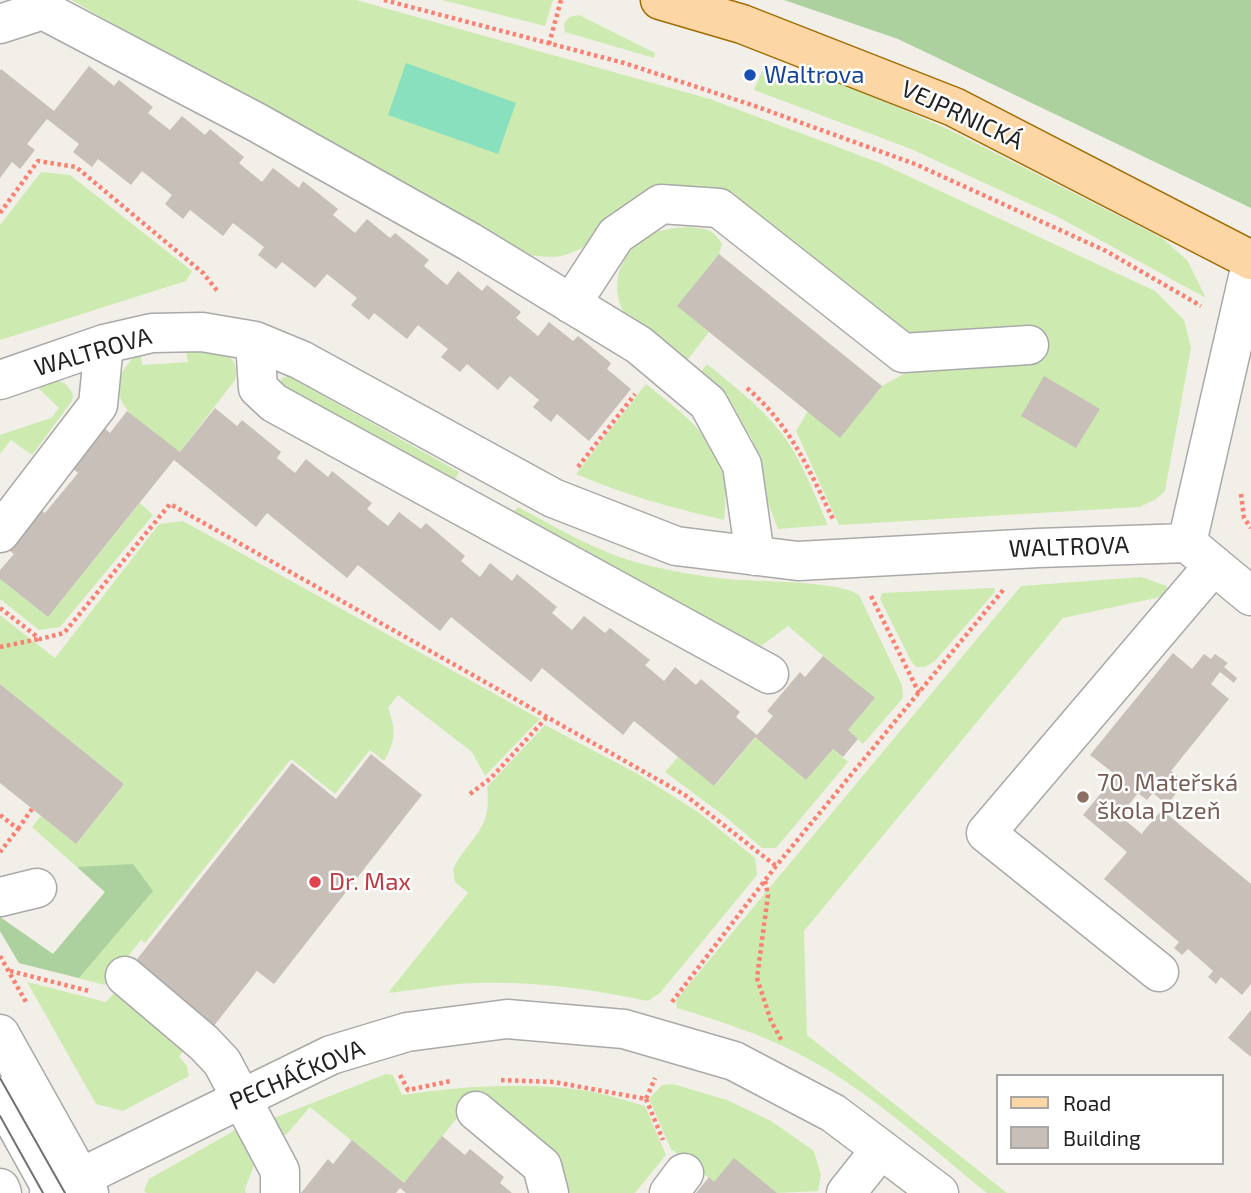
<!DOCTYPE html>
<html>
<head>
<meta charset="utf-8">
<style>
	body { margin:0 }
	#map { position:relative; width:1251px; height:1193px; overflow:hidden; background:#f2efe9; font-family:"Exo 2",sans-serif }
	canvas { display:block }
	.legend { position:absolute; left:996px; top:1074px; width:228px; height:91px; box-sizing:border-box; background:#fff; border:2px solid #a7a7a7; margin:0; padding:9px 12px; list-style:none; font-size:21px; color:#222 }
	.legend li { display:flex; align-items:center; gap:14px; height:35px }
	.legend b { width:35px; border:2px solid #a7a7a7 }
</style>
</head>
<body>
<div id="map">
<canvas width="1251" height="1193"></canvas>
<ul class="legend">
<li><b style="height:9px;background:#fcd6a4"></b>Road</li>
<li><b style="height:19px;background:#c7bfb8"></b>Building</li>
</ul>
</div>
<script>
const g = document.querySelector('canvas').getContext('2d');
g.lineJoin = 'round';
function fillPath(path, color) {
  g.fillStyle = color;
  g.fill(path, 'evenodd');
}
function trace(path, color, width, dash) {
  g.strokeStyle = color;
  g.lineWidth = width;
  g.lineCap = dash ? 'butt' : 'round';
  g.setLineDash(dash || []);
  g.stroke(path);
}
function label(font, color, halo, rows, align = 'center') {
  g.font = font + ' "Exo 2",sans-serif';
  g.lineWidth = 5;
  g.setLineDash([]);
  g.textBaseline = 'middle';
  g.strokeStyle = halo;
  g.fillStyle = color;
  for (const [text, x, y, turn = 0] of rows) {
    g.save();
    g.translate(x, y);
    g.rotate((+turn || 0) * Math.PI / 180);
    g.textAlign = isNaN(turn) ? turn : align;
    if (halo) g.strokeText(text, 0, 0);
    g.fillText(text, 0, 0);
    g.restore();
  }
}
const grass = new Path2D(`
	M71 0H356L710 99 880 163 1155 291 1184 320 1191 348 1165 491 1156 499 1140 507 839 525 796 431 808 411 840 437 882 386 918 366 924 335 898 331 731 202 589 244C563 260 551 258 521 254Z
	M442 0H553L545 26Z
	M579 15 655 53 654 58 565 32 564 24 569 17Z
	M762 71 820 78 861 91 952 131 1162 238 1187 260 1206 298 1058 217 911 149 754 90Z
	M41 172 70 175 192 271 186 281 0 340V225Z
	M688 227C705 229 713 228 722 244L719 254 678 306 709 332 682 367C666 353 637 332 626 316 608 289 619 253 646 237 659 229 673 228 688 227Z
	M186 351 228 355C236 364 238 368 235 380L180 452C148 428 91 401 134 357L141 356 142 365 188 362Z
	M707 364C730 383 754 401 773 423 799 451 812 490 828 525L778 529 767 501 752 439 733 410 696 379Z
	M288 376 459 472 452 485 279 384 282 378Z
	M57 380 66 384 73 394 72 401 32 455 11 440 0 454V435L51 418 59 408 38 388Z
	M646 384C695 423 734 450 724 520 673 508 624 495 576 474Z
	M140 503 153 515 60 627 39 630 0 599V579L48 617Z
	M518 507C559 529 601 554 646 565 672 571 700 576 726 579 757 582 837 580 859 595L902 685 903 698 863 744 848 730 874 699 788 626 761 646 741 645 513 516 514 511Z
	M183 521 540 719 485 776 472 752 398 695 388 708C396 729 396 741 384 761L370 750 335 794 291 759 145 943 141 940 105 985 19 963 0 931V917L53 954 105 892 32 827 41 816 76 844 124 784 0 684V615L55 658 159 524Z
	M1141 577 1167 586 1165 596 1063 618 804 931 807 1035 1007 1193H987C927 1145 867 1088 797 1053 761 1034 716 1020 677 1008L676 1000 1021 586Z
	M995 588 994 593 934 662 924 667H916L911 661 880 599 882 593Z
	M545 725 638 774 698 812 755 858 757 875 660 993 648 1001C591 989 534 981 475 983 446 984 417 990 388 993L468 893 455 882 453 869C470 836 493 830 487 787Z
	M755 737 806 780 833 749 848 762 776 848H762L727 818 665 772 678 757 715 786Z
	M27 982 106 1002 116 991 187 1046 179 1057 187 1066 189 1076 123 1111 96 1104Z
	M386 1074 393 1075 402 1095C461 1086 522 1082 582 1090 603 1093 624 1100 645 1106L666 1155 635 1193H565L557 1174 562 1158 484 1095H476L404 1183 310 1107 286 1135H278L270 1125 274 1118Z
	M673 1084 727 1100 771 1121 814 1151 821 1175 818 1191 777 1193 714 1182 671 1149 649 1099 662 1085Z
	M237 1129 256 1160 245 1189 246 1193H146L144 1190 149 1179Z`);
const forest = new Path2D(`
	M784 0H1251V208L898 39Z
	M133 864 153 891 79 978 19 963 0 931V917L53 954 105 892 77 867Z`);
const pitch = new Path2D(`
	M406 63 516 103 498 154 388 115Z`);
const building = new Path2D(`
	M89 66 114 86 119 80 153 107 148 113 170 130 182 116 205 135 210 129 244 157 239 163 262 182 273 168 299 188 303 181 338 209 333 215 355 233 367 219 390 238 395 233 429 260 424 266 447 285 458 271 482 291 487 285 521 312 516 318 538 336 549 322 573 341 578 336 611 363 607 369 631 389 589 441 557 414 551 422 533 407 539 400 510 376 498 390 467 364 460 372 441 357 448 349 418 325 407 339 374 313 369 320 351 305 357 298 327 274 315 288 282 262 276 269 258 255 264 247 233 223 223 236 190 210 183 219 165 204 172 195 142 171 131 185 98 159 92 167 73 152 79 144 47 119 27 144 35 150 20 169 12 162 0 178V71L1 69 54 111Z
	M719 254 882 386 840 438 677 306Z
	M1044 376 1100 409 1076 448 1021 416Z
	M215 408 237 426 242 420 281 452 277 458 295 473 306 459 328 477 332 471 372 503 367 509 388 526 399 512 421 529 426 523 465 556 461 561 480 577 490 563 512 581 517 574 557 607 552 613 572 630 584 616 605 633 610 628 650 660 645 665 664 681 675 667 696 685 701 679 740 712 736 717 757 735 773 716 767 711 800 672 805 677 823 656 875 698 848 730 858 739 843 757 833 749 806 780 755 737 714 786 634 721 623 735 542 668 531 682 451 617 440 631 358 565 347 578 267 513 256 527 174 460 48 617 0 579V570L14 554 7 549 39 509 45 513 78 473 72 468 104 428 110 433 127 411 180 452Z
	M1173 653 1192 669 1204 654 1211 659 1215 654 1228 663 1224 667 1237 678 1234 683 1220 672 1211 684 1229 699 1171 771 1185 782 1167 805 1153 793 1147 800 1138 793 1120 816 1143 835 1142 833 1162 810 1251 884V984L1242 995 1221 977 1216 984 1208 977 1213 971 1188 949 1182 955 1174 948 1179 942 1104 879 1127 852 1083 815 1116 775 1090 755Z
	M0 684 124 784 76 844 0 783Z
	M371 754 422 795 274 984 257 971 213 1027 134 963 292 763 336 799Z
	M1251 1010V1057L1228 1038Z
	M442 1136 465 1155 470 1149 504 1177 500 1183 512 1193H406L400 1188 396 1193H301L328 1159 333 1164 352 1140 404 1183Z
	M734 1158 777 1193H696L709 1177 714 1182Z`);
const path = new Path2D(`
	M384 0 624 63 755 106 915 164 1106 251 1201 306
	M549 44 561 0
	M0 213 38 161 76 167 203 273 219 293
	M747 388C791 426 808 468 833 519
	M578 467 635 394
	M1241 494 1244 518 1251 528
	M871 596 919 693
	M0 608 40 639 64 633 170 504 685 795 776 866
	M0 647 39 639
	M470 794 491 778 547 717
	M0 815 18 829 0 852
	M18 829 32 809
	M765 881 768 895 757 978 771 1021 782 1041
	M0 956 27 1004
	M10 971 89 991
	M672 1002 776 866 1004 589
	M400 1075 408 1090 451 1081
	M501 1080 554 1082 646 1099 655 1078
	M646 1099 663 1140`);
const minor = new Path2D(`
	M0 24 43 10 256 122 470 242 639 345 708 403 742 465 755 556
	M571 304 616 235 661 204 719 208 903 353 1029 345
	M255 341 258 388 274 403 769 674
	M0 380 104 344 152 333 202 332 255 341 301 360 553 498 676 546 798 561 1038 548 1187 543 1251 596
	M0 533 98 405 104 344
	M1187 543 1251 264
	M0 897 37 888
	M1159 972 986 833 1214 565
	M125 976 204 1043 222 1062 280 1171V1193
	M0 1034 89 1193
	M0 1096 54 1193
	M476 1111 542 1166 549 1193
	M0 1188 2 1193
	M49 1193 331 1055 407 1032 507 1019 624 1029 734 1061 833 1113 939 1193
	M669 1193 684 1173
	M846 1193 881 1149`);
const major = new Path2D(`
	M660 0 742 24 954 107 1251 260`);
const tram = new Path2D(`
	M0 1078 65 1193
	M0 1116 43 1193`);
const markers = [
	[750,75,7,"#1a4fb4"],
	[1083,797,7,"#8d6e63"],
	[315,882,7,"#e0444e"]
];
const transitNames = [
	["Waltrova",764,75]
];
const streetNames = [
	["VEJPRNICKÁ",962,115,25],
	["WALTROVA",93,352,-16],
	["WALTROVA",1069,547,-2],
	["PECHÁČKOVA",297,1075,-23]
];
const educationNames = [
	["70. Mateřská",1097,783],
	["škola Plzeň",1097,811]
];
const healthNames = [
	["Dr. Max",329,882]
];
fillPath(grass, '#cdebb0');
fillPath(forest, '#add19e');
fillPath(pitch, '#88e0be');
fillPath(building, '#c7bfb8');
trace(minor, '#a9a9a9', 41);
trace(major, '#a06b00', 41);
trace(path, '#fa8072', 4.5, [3.5, 3.5]);
trace(minor, '#fff', 38);
trace(major, '#fcd6a4', 38);
trace(tram, '#707070', 2);
for (const [x, y, r, color] of markers) {
  const dot = new Path2D();
  dot.arc(x, y, r, 0, 2 * Math.PI);
  g.fillStyle = color;
  g.fill(dot);
  trace(dot, '#fff', 2.5);
}
label('24px', '#164399', '#fff', transitNames, 'left');
label('24px', '#222', '#fff', streetNames);
label('24px', '#785e54', '#fff', educationNames, 'left');
label('24px', '#be3a42', '#fff', healthNames, 'left');
</script>
</body>
</html>
